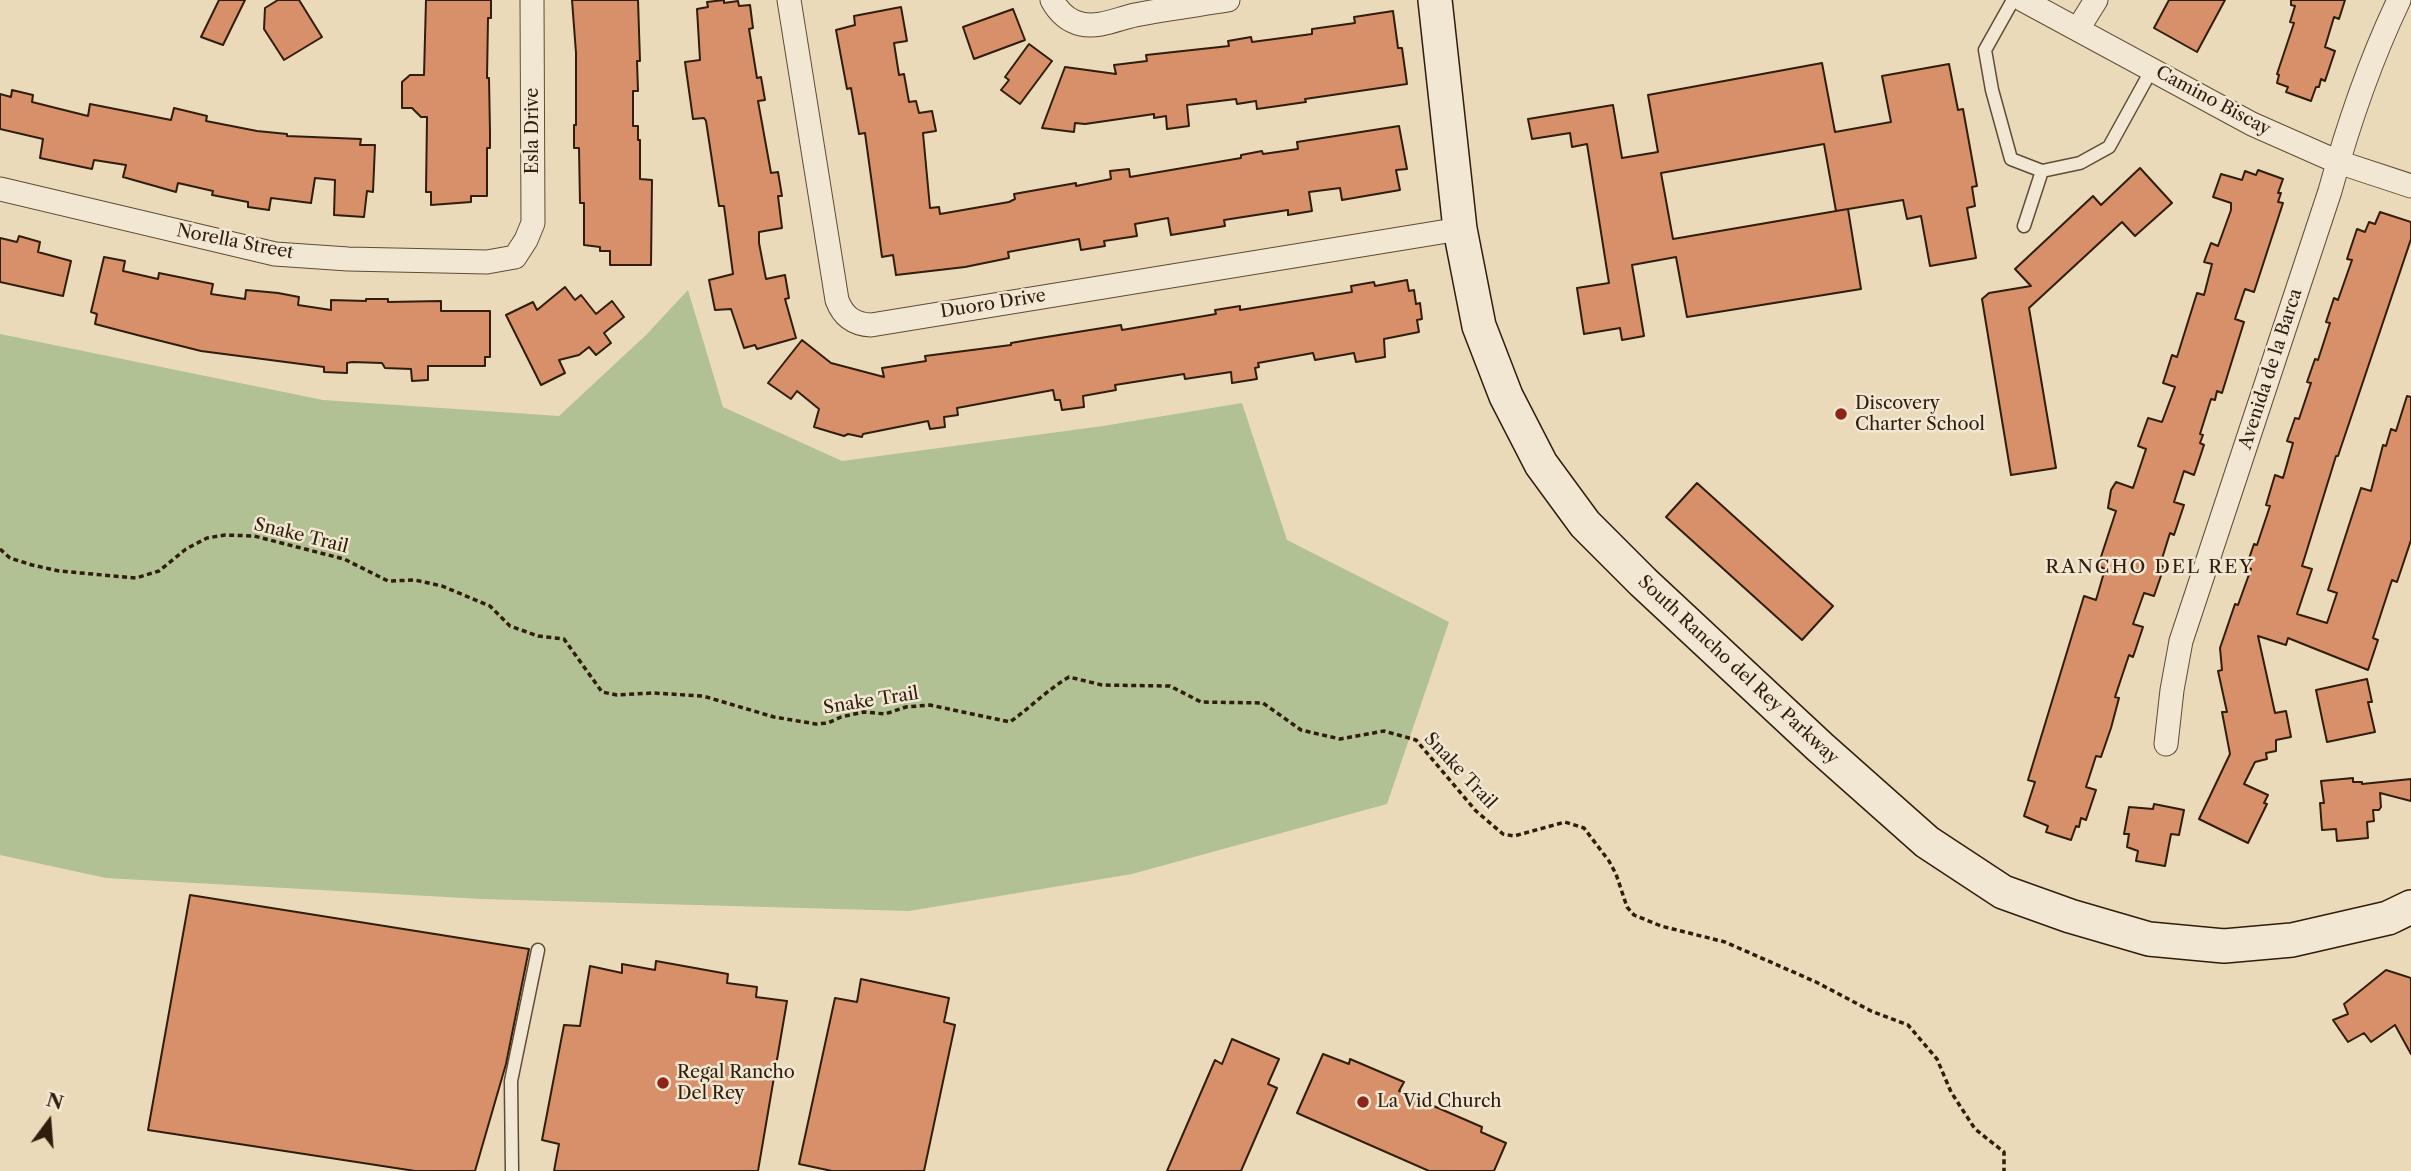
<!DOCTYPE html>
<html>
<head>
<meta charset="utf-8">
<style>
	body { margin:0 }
	#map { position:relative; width:2411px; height:1171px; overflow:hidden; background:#eadab9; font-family:"Libre Caslon Text",serif }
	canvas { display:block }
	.north { position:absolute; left:14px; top:1087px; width:70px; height:70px; -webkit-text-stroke:5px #f1e7d2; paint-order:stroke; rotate:16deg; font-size:19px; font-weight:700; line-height:28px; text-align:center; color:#301d0c }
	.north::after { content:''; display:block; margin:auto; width:24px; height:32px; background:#301d0c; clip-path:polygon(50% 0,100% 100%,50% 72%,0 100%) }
</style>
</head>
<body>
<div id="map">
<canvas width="2411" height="1171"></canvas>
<div class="north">N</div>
</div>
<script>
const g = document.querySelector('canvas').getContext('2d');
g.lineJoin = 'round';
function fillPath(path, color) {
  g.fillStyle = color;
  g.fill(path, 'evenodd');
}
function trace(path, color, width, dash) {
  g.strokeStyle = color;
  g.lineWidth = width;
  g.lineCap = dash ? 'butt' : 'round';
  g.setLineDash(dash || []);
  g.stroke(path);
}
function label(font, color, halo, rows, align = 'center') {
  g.font = font + ' "Libre Caslon Text",serif';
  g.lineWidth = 5;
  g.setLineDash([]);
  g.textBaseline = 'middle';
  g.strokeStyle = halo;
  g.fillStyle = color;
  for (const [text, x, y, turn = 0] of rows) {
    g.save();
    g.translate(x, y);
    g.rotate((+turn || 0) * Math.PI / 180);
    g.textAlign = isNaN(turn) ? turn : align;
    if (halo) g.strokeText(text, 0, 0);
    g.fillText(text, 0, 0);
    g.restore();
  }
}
const green = new Path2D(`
	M688 290 723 407 842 461 1103 426 1242 403 1287 540 1449 622 1387 804 1132 874 909 911 482 899 106 878 0 855V334L323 400 559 416 646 335Z`);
const building = new Path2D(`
	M219 0H245L223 45 201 37Z
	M278 0H299L322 37 284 60 264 29 265 8Z
	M426 0H491V18H488L487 78H489L490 132V148H487V196H471V202L431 205V192H426L427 117H421L412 108H402V82L410 75H424Z
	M572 0H638L640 61H637L638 91H633V126H638V140H640V179L652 180 651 265H610V251H600V247L584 245V203H580L579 148H574V125H576V53Z
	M724 0V3L738 1 739 6 750 5 753 28 749 29 757 78 761 77 765 100 758 101 771 173 778 172 782 196H778L782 228 759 232V243L766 279 785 275 789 298 785 299 796 338 757 349 755 345 744 348 731 309 715 310 709 280 733 274 724 206H719L706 121 704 118 693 119 685 62 700 60 697 9 708 7 707 2Z
	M2169 0H2225L2197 52 2154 28Z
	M2291 0H2345L2339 19 2334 17 2325 47 2335 51 2325 81 2321 79 2319 87H2316L2311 101 2286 92 2288 87 2277 83 2279 75 2277 74 2294 23 2290 22 2295 6 2291 5Z
	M901 7 907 41 894 43 899 75 904 74 909 102 916 101 919 113 932 111 936 131 923 133 930 208 939 207 940 214 1009 202 1015 199 1014 194 1076 183V186L1111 179 1110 171 1129 169 1130 177 1241 158V155L1262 151 1263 154 1298 149 1297 142 1399 126 1407 169 1396 170 1400 190 1342 200 1340 188 1309 192 1312 211 1288 215V210L1224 220 1225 226 1171 235 1168 218 1135 224 1137 236 1104 241 1105 246 1081 250 1079 239 1008 252 1009 258 965 267 896 275 893 255 882 257 865 133 859 134 851 88 847 89 836 30 855 25 854 16Z
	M1013 9 1025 40 974 59 963 27Z
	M1393 11 1398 48H1402L1407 84 1305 99 1306 102 1257 109 1256 101 1237 104 1236 99 1187 105 1189 126 1167 129 1166 116 1154 118V114L1085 124 1075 123 1074 132 1042 128 1065 67 1116 74 1114 65 1147 61 1146 55 1229 46 1228 41 1251 37 1252 42 1312 34V29L1355 23 1354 17Z
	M1029 44 1052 61 1020 104 1001 90 1009 80 1005 77Z
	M1822 63 1835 132 1891 122 1882 76 1949 64 1958 110 1963 109 1977 186 1972 187 1975 206 1967 208 1976 258 1930 266 1921 216 1907 219 1903 200 1836 211 1824 144 1661 173 1673 239 1848 209 1861 289 1687 317 1676 257 1632 265 1644 336 1622 340 1620 328 1584 334 1577 288 1609 283 1587 144 1572 147 1570 133 1532 139 1528 119 1613 105 1622 158 1658 152 1648 95Z
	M12 90 33 95 32 102 88 116 90 104 171 120 174 108 207 116 206 121 257 131 287 134V136L361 139 360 145H375L373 192 367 191 364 217 334 215 335 180 315 178 311 203 271 198 269 210 248 207V202L212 195 213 191 178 183 176 192 123 177 126 165 94 160 92 169 40 158 43 139 0 129V94L11 97Z
	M2140 168 2172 203 2135 236 2122 222 2029 308 2056 468 2011 475 1982 299 1989 293 2031 286 2015 269 2093 196 2101 205Z
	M2258 170 2283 179 2278 193H2281L2278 202 2283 203 2254 292 2245 289 2235 319 2244 322 2222 393 2217 391 2215 400 2211 399 2200 434 2203 435 2200 443 2204 445 2194 475 2184 471 2174 502 2184 505 2174 535 2170 533 2160 565 2164 567 2154 596 2144 593 2133 624 2143 627 2133 657 2129 655 2115 697 2119 698 2111 728 2101 757 2096 756 2086 787 2096 790 2086 820 2081 818 2079 827 2076 826 2071 840 2046 832 2048 826 2024 816 2035 782 2028 780 2084 596 2096 600 2105 569 2098 566 2116 511 2108 508 2111 490 2116 482 2133 488 2146 449 2138 446 2148 418 2162 422 2175 387 2163 383 2172 355 2177 357 2197 293 2204 295 2212 264 2204 262 2211 243 2218 246 2231 210V203L2213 197 2221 174 2242 180 2245 171 2256 175Z
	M2380 212 2411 222V239L2338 456H2336L2302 566 2312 569 2297 614 2327 623 2337 593 2328 590 2361 488 2371 491 2383 445 2386 446 2391 429 2396 431 2407 396 2411 397V540L2397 582 2392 580 2373 638 2378 640 2368 670 2288 638 2286 645 2258 636 2275 713 2286 711 2291 737 2276 740V751L2266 753 2267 759 2255 762 2244 784 2268 795 2264 803 2267 804 2248 843 2199 819 2230 754 2222 712H2227L2218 671 2222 670 2220 648 2235 604 2238 605 2251 569 2246 567 2254 544 2257 545 2270 506 2266 505 2275 475 2283 478 2293 443 2287 441 2295 418 2299 419 2311 383 2307 382 2315 359 2318 360 2330 323 2326 322 2334 298 2338 300 2352 260 2347 259 2357 229 2365 232 2369 222 2375 224Z
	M19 236 40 242 38 252 71 261 63 296 0 282V238L17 242Z
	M104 257 125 261 123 271 158 279 159 273 213 284 211 294 245 299 246 290 278 293 299 297 298 305 331 310V300L366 301V299H388V302L441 301V311H490V357H485V366H428V380L412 381 411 369 385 368 382 363 352 362 347 363V373L324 372V367L201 351 141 336 95 324 97 314 91 312Z
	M1407 280 1409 291 1414 290 1416 304 1420 303 1422 319 1417 320 1419 332 1384 339 1385 357 1356 362 1354 353 1315 360 1313 353 1258 363 1259 367 1255 368 1257 379 1232 383 1231 372 1185 379 1184 374 1115 385 1116 390 1083 396 1084 407 1062 410 1060 400H1055L1053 390 957 408 958 415 944 417 945 427 930 429 928 421 863 434 862 437 848 434 844 436 814 427 819 409 797 391 791 399 768 383 802 340 831 363 884 377 882 368 926 361 925 356 1011 345V343L1034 339 1121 325 1122 330 1216 314 1215 310 1240 306V310L1352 292 1351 286 1374 282 1375 286Z
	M565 287 575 300 581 295 596 314 612 301 624 317 604 333 611 343 596 355 589 347 579 355 559 360 565 373 541 385 506 315 533 302 537 310Z
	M1697 483 1833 606 1802 640 1666 517Z
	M2367 679 2372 702H2368L2375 732 2327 742 2316 690Z
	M2353 778V782H2362V784L2411 779V801L2380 793 2381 807 2379 810H2373L2374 821 2367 822 2368 838 2337 841 2336 829 2322 830 2320 803H2324L2321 781Z
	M2154 804 2184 810 2179 835 2171 834 2165 866 2136 861 2138 851 2127 847 2129 834H2124L2129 807 2153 809Z
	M190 895 529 949 506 1064 475 1171H415L148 1130Z
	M656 961 728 974 727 983 757 987 756 997 787 1001 758 1171H554L559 1144 542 1140 564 1025 580 1026 590 966 622 973V964L655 970Z
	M2386 970 2411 978V1054L2395 1025 2371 1042 2364 1033 2348 1042 2333 1020 2348 1014 2344 1004Z
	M861 979 949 998 944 1022 955 1025 924 1171H832L799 1164 835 998 857 1002Z
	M1232 1039 1279 1059 1268 1084 1277 1088 1241 1171H1167L1215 1060 1222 1064Z
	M1323 1054 1349 1064 1350 1059 1404 1082 1399 1091 1482 1127 1481 1132 1506 1143 1494 1171H1429L1297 1113Z`);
const path = new Path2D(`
	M0 549 10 558 32 565 59 571 136 578 159 571 186 549 207 538 225 535 254 536 344 559 388 581 415 580 442 586 490 606 510 626 538 636 564 639 602 692 617 695 653 693 703 696 774 717 816 724 828 723 841 717 864 712 885 714 906 707 930 705 1010 722C1031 707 1047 690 1069 677L1102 685 1170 686 1201 702 1263 703 1301 730 1340 739 1384 731 1416 740 1476 811 1503 834 1514 836 1565 822 1584 828 1609 861 1616 874 1627 907 1634 915 1661 926 1725 942 1816 982 1871 1011 1908 1025 1937 1059 1951 1092 1975 1129 2004 1152V1171`);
const lane = new Path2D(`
	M2013 0 1985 50 1992 90 2011 159 2042 171 2080 163 2109 147 2152 69
	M2024 226 2042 171
	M512 1171 511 1081 538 950`);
const street = new Path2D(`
	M789 0 837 300C843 316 853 324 871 325L1460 229
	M1052 0C1058 11 1068 21 1081 24 1099 28 1117 19 1135 15 1165 9 1197 5 1228 0
	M2023 0 2252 124 2338 162 2411 186
	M2078 29 2096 0
	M0 189 275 254 348 259 487 262 515 257 526 240 533 223 532 0
	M2166 744 2172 690 2181 641 2330 191C2348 125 2370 61 2399 0`);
const secondary = new Path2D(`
	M1435 0 1460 229 1479 326 1506 396 1541 464 1585 524 1643 582 1820 747 1927 842 2003 892 2070 916 2149 939 2224 946 2292 940 2388 918 2411 907`);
const markers = [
	[1841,414,7,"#8f2418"],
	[663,1083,7,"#8f2418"],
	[1363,1102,7,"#8f2418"]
];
const streetNames = [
	["Camino Biscay",2213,101,28],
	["Esla Drive",533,131,-90],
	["Norella Street",235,242,11],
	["Duoro Drive",993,304,-9],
	["Avenida de la Barca",2271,369,-72],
	["Snake Trail",301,536,14],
	["South Rancho del Rey Parkway",1738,670,43],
	["Snake Trail",871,701,-9],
	["Snake Trail",1460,771,47]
];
const poiNames = [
	["Discovery",1855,404],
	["Charter School",1855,425],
	["Regal Rancho",677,1073],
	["Del Rey",677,1094],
	["La Vid Church",1377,1102]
];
const neighbourhoodNames = [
	["RANCHO DEL REY",2150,568]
];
fillPath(green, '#b1c194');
fillPath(building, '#d79069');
trace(building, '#301d0c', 2);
trace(lane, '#5e4c37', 15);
trace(street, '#5e4c37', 25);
trace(secondary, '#301d0c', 36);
trace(path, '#301d0c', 3.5, [5, 3.5]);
trace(lane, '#f1e7d2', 12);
trace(street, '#f1e7d2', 23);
trace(secondary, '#f1e7d2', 33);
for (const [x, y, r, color] of markers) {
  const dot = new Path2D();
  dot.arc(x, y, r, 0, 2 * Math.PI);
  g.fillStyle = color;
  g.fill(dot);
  trace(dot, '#f1e7d2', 2.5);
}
label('18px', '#301d0c', '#f1e7d2', streetNames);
label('18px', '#301d0c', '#f1e7d2', poiNames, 'left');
g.letterSpacing = '2px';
label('19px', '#301d0c', '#f1e7d2', neighbourhoodNames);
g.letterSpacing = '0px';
</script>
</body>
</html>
